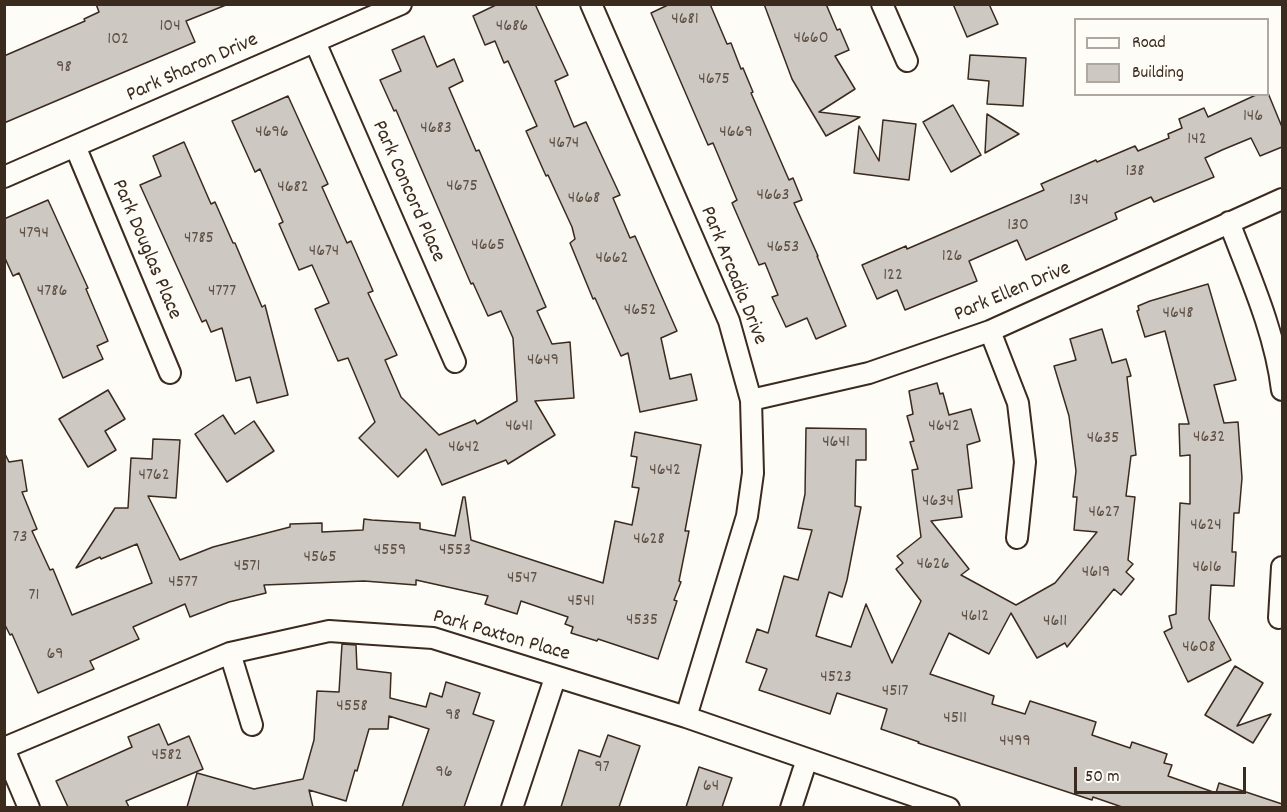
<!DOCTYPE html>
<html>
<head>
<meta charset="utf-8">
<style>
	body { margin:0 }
	#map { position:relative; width:1287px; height:812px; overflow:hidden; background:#fdfcf7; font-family:Dekko,sans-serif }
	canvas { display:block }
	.frame { position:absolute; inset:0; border:6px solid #3b2a1e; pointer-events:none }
	.legend { position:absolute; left:1074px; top:18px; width:195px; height:78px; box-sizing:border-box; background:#fdfcf7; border:2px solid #afa8a0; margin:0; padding:8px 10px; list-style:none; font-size:18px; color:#3b2a1e }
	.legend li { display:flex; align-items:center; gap:12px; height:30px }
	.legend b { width:30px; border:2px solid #afa8a0 }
	.scale { position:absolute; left:1074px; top:767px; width:172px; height:27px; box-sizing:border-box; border:3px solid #3b2a1e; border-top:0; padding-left:8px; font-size:18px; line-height:21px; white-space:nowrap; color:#3b2a1e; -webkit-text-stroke:4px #fdfcf7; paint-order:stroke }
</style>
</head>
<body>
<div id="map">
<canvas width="1287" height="812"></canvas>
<div class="frame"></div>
<ul class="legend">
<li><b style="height:8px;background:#fdfcf7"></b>Road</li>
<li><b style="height:16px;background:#cdc8c2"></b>Building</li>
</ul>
<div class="scale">50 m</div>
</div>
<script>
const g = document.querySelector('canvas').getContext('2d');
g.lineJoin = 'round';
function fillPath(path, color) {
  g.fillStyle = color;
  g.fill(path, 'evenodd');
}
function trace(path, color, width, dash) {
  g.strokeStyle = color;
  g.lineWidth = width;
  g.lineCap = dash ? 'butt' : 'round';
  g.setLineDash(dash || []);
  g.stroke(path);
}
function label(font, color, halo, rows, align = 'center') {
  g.font = font + ' Dekko,sans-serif';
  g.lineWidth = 4.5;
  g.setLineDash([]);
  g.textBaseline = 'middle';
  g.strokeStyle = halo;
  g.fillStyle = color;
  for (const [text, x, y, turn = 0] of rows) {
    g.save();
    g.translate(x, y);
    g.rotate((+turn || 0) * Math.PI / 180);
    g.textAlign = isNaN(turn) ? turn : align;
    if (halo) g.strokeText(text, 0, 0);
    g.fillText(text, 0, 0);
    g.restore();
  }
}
const building = new Path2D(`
	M96 4 226 5 186 21 195 42 4 123V56L85 21 84 19 99 12Z
	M498 4H535L568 75 555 81 574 127 586 122 620 195 613 198 630 238 635 236 677 331 661 338 670 379 691 374 697 400 640 412 628 353 621 356 595 298 593 299 570 243 575 239 572 227 548 175 546 176 526 131 537 126 508 61 504 63 495 41 485 45 473 16Z
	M670 4H710L727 44 731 43 741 69 743 68 753 92 751 93 789 180 793 178 802 200 794 203 818 256H817L846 326 816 339 807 318 786 327 772 297 778 295 765 263 759 265 732 203 737 200 713 143 708 145 651 13Z
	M764 4H826L837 30 840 29 849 50 835 56 855 89 819 112 860 117 826 136 792 79Z
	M953 4H989L998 24 967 37Z
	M424 36 437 67 454 59 463 81 449 88 476 151 479 150 546 307 537 311 552 344 570 342 574 398 535 401 555 435 508 464 506 460 442 485 426 449 398 477 359 438 375 422 348 358 338 361 315 309 329 303 312 265 299 270 279 224 283 222 260 169 255 172 232 121 288 96 328 184 322 187 347 243 351 241 373 291 368 293 397 355 385 360 401 397 439 435 475 420 477 424 517 401 513 338 501 311 488 316 473 283 471 284 396 110 394 111 380 80 401 71 392 50Z
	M970 55 1026 58 1023 106 987 104 989 81 968 79Z
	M1268 93 1282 127V147L1260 156 1251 138 1222 150 1205 158 1214 177 1154 202 1151 197 1115 213 1117 219 1026 260 1017 240 969 261 977 281 905 310 897 290 877 299 862 265 906 246 907 249 1044 190 1041 184 1096 160 1097 162 1135 146 1138 151 1169 138 1168 134 1182 128 1179 119 1204 108 1208 117 1258 94H1268Z
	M953 105 981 155 951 172 923 122Z
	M987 114 1019 134 985 153Z
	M883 120 916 124 909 180 854 173 859 126 879 161Z
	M184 142 211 204 215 202 233 243H235L262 307 265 305 288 395 257 403 250 377 236 381 222 328 211 332 206 320 202 322 140 185 161 176 153 156Z
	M48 200 88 288 86 289 108 341 97 346 103 359 63 378 19 273 13 276 4 256V219Z
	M1208 284 1236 380 1214 385 1224 423 1238 422 1242 478 1239 513H1234L1232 552H1236L1234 586 1211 585 1209 619 1231 660 1188 682 1164 632 1172 628 1169 616 1176 614 1180 503 1190 504V455L1180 456 1179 424H1189L1165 331 1145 337 1137 311 1139 310 1138 306 1150 301Z
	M1102 329 1112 363 1126 359 1131 376 1127 377 1136 455 1131 456 1126 496 1135 497 1128 560 1133 564 1126 572 1134 579 1121 595 1114 589 1067 647 1065 643 1037 658 1011 613 989 654 949 633 930 674 994 696 992 704 1025 714 1030 701 1096 722 1092 735 1130 748 1132 742 1167 754 1164 763 1172 765 1168 776 1216 793 1219 783 1282 804V807H1122L1093 797 1092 800 918 743 919 742 881 729 887 709 837 693 830 714 759 690 767 669 746 662 757 629 768 633 784 576 798 580 812 530 798 528 805 494 806 428 866 429V460H856L855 506 861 507 847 580 842 597 829 592 816 636 851 647 866 604 892 663 921 601 896 569 903 563 897 556 921 537 912 470 918 469 910 442 914 441 907 416 913 414 909 391 937 383 940 394 943 393 949 415 971 409 980 441 967 445 972 488 958 490 962 517 931 521 969 569 961 575 1016 605 1055 583 1097 532 1074 530 1077 497H1073L1076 471 1069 416 1054 366 1076 360 1070 339Z
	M108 390 125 419 105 431 116 450 88 467 59 419Z
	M223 415 235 434 254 421 274 451 227 482 195 434Z
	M635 432 701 445 685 531H689L679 581 681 582 674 600 677 601 658 659 598 639 597 641 571 633 573 627 565 624 568 617 521 601 517 614 485 604 488 596 416 580V585L364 581 264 585 266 593 229 602 190 617 185 604 133 627 139 639 90 661 94 669 38 693 12 634 10 635 4 623V452L9 462 22 460 27 491 22 492 37 529 32 531 50 570 53 569 72 615 152 583 137 544 101 559 100 557 76 568 115 508H128L131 458 152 459 153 439 180 440 176 498 148 496 180 560 213 547 290 527V524L322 523V532L363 530 364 519 372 520 420 523V529L455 536 463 497H465L471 540 603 583 615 521 632 525 639 488 632 487 637 457 631 456Z
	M342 644 356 645 357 669 391 673 390 698 426 707 430 693 442 697 446 682 480 693 473 714 494 721 464 807H402L429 729 389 716 388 729H369L357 771 355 770 346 801 309 790 313 807H187L197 773 254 789 303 779 314 740 317 691 339 692Z
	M1235 666 1263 683 1237 726 1271 714 1253 743 1205 715Z
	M159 724 168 745 189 736 203 769 126 801 129 807H68L56 781 132 747 128 737Z
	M608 735 640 746 619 807H561L579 750 600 757Z
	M699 767 732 778 722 807H686Z`);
const street = new Path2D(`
	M591 4 729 321 751 400 753 473 747 516 686 717
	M882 4 907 61
	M315 42 455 362
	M75 146 170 373
	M4 177 401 4
	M1229 222C1250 277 1275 332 1282 390
	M990 331 1018 403 1025 462 1017 538
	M751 400 869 373 990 331 1282 199
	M1279 618 1282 567
	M230 653 252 725
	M4 748 230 653 329 631 433 638 686 717 949 808
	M4 749 29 808
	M512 808 555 678
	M791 808 807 759`);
const numberNames = [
	["4681",685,21],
	["104",170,28],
	["4686",512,28],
	["4660",811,40],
	["102",118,41],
	["98",64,69],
	["4675",714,81],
	["146",1253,118],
	["4683",436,130],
	["4696",272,134],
	["4669",736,134],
	["142",1197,141],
	["4674",564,145],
	["138",1135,173],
	["4675",462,188],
	["4682",293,189],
	["4663",773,197],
	["4668",584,200],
	["134",1079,202],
	["130",1018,227],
	["4794",34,235],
	["4785",199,240],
	["4665",488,247],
	["4653",783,249],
	["4674",324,253],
	["126",952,258],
	["4662",612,260],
	["122",893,277],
	["4786",52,293],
	["4777",222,293],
	["4652",640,312],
	["4648",1178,315],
	["4649",543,362],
	["4641",519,428],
	["4642",944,428],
	["4632",1209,439],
	["4635",1103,440],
	["4641",836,444],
	["4642",464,449],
	["4642",665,472],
	["4762",154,477],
	["4634",938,503],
	["4627",1104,514],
	["4624",1206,527],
	["73",20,539],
	["4628",649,541],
	["4559",390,552],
	["4553",455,552],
	["4565",320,559],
	["4626",933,566],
	["4571",247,568],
	["4616",1207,569],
	["4619",1096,574],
	["4547",522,580],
	["4577",183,584],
	["71",34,597],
	["4541",581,603],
	["4612",975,618],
	["4535",642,622],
	["4611",1055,623],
	["4608",1199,649],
	["69",55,656],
	["4523",836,679],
	["4517",895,693],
	["4558",352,708],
	["98",453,717],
	["4511",955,720],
	["4499",1015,743],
	["4582",167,757],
	["97",602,769],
	["96",444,774],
	["64",711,788]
];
const streetNames = [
	["Park Sharon Drive",193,69,-24],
	["Park Concord Place",407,192,66],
	["Park Douglas Place",145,250,67],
	["Park Arcadia Drive",732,276,68],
	["Park Ellen Drive",1013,293,-23],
	["Park Paxton Place",501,637,16]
];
fillPath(building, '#cdc8c2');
trace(building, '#3b2a1e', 1.5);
trace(street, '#3b2a1e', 24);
trace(street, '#fdfcf7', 20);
label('18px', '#605247', null, numberNames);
label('21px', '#3b2a1e', '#fdfcf7', streetNames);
</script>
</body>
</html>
